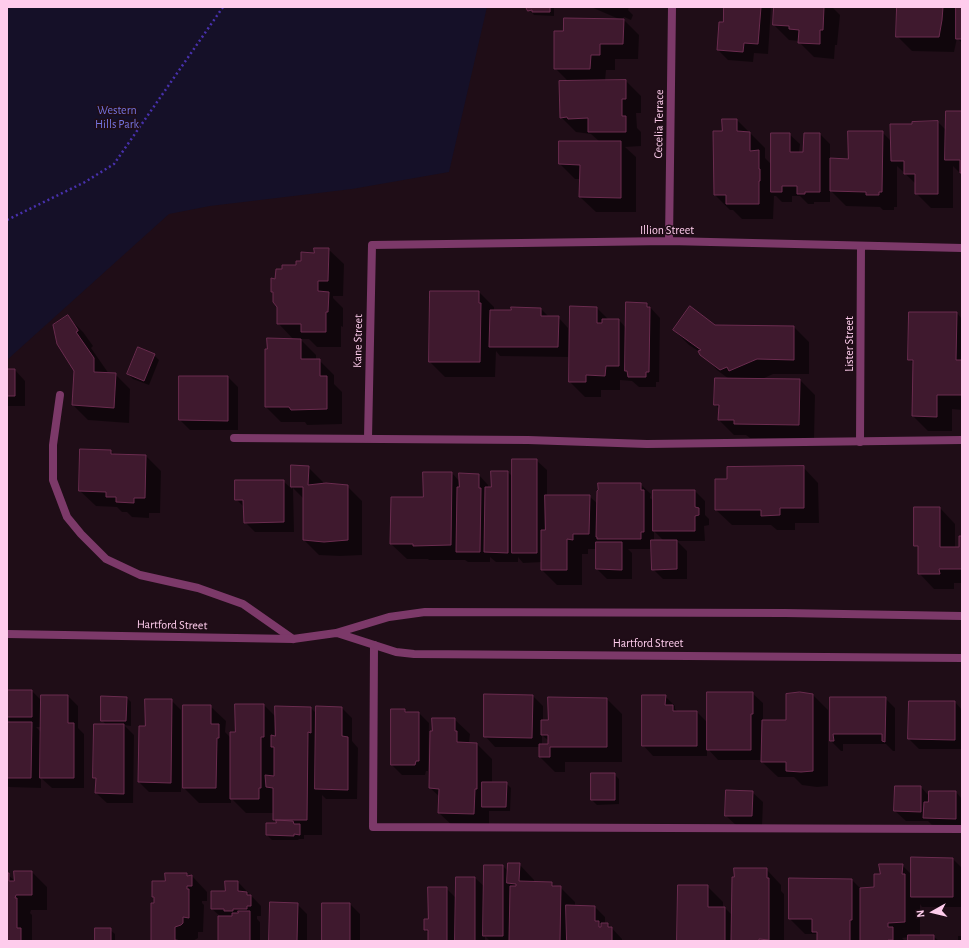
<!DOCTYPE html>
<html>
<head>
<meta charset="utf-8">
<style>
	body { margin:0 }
	#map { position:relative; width:969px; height:948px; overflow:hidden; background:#1f0d17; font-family:"Alegreya Sans",sans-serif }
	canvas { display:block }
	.frame { position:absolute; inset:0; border:8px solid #feccec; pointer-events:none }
	.north { position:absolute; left:913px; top:892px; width:40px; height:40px; -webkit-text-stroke:3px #1f0d17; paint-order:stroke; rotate:262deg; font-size:11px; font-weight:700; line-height:16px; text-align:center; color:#feccec }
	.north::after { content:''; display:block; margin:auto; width:14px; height:18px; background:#feccec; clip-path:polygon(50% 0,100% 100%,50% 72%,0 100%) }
</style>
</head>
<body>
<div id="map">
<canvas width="969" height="948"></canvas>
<div class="frame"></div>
<div class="north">N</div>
</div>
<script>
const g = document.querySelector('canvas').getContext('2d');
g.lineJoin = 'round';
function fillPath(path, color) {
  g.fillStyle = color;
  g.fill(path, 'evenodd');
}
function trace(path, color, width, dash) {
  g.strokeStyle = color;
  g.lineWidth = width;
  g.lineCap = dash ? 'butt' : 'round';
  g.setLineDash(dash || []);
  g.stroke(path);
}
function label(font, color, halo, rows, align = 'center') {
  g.font = font + ' "Alegreya Sans",sans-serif';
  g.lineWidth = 3;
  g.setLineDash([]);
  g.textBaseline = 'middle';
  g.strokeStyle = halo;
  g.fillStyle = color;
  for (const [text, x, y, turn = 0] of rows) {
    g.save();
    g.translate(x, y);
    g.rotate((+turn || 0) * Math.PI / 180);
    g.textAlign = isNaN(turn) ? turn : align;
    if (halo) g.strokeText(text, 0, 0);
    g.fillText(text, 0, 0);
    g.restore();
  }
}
const green = new Path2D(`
	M10 7H487L449 172 352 189 210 206 169 214 7 360V10Z`);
const shadow = new Path2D(`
	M527 7H554V16L534 15Z
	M591 7H629L628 10 633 15 631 20 624 17 623 19 639 35 638 59H615V70H606L605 81H626L641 96V113H636L637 128 641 132V146L625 147 636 157V212H596L580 197 581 179H575L560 164V142H600L591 134 576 132 561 117 569 82 555 68 564 32 619 19Z
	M725 7H771L768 54 754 53 753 62 728 60 718 50 724 23Z
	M775 7H832L840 15 837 45H835L834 59 814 57 799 42V41L789 40 774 25Z
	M897 7H954L957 10V7H962V43L957 38 954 52 912 51 897 36Z
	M962 112V175L953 166V208H931L916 193V184L897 166V207H894V210H883L880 207 846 206 830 190V202H814V204H808L800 196H792V202H782L776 196H774L773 219H742L733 210H730L715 195 723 132 737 120 765 148V158L772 165 789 134 800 144 799 153H804L820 134 830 144V159L849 160 882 132 891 141 913 125 938 122 947 131Z
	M328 249 344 264 343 296H333V298L343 308V327L341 326V347H317L309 339H300L316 355V360H319L334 375V384L342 392V424L307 425 305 422H281L266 407 294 340 278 323V306L274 294 272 292 276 280 283 270 297 266 315 254Z
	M431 292H479L494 307V311L541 309 549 317H558L568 328V357L500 356 496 351 495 377H445L430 362Z
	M647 304 660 318 659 382H656V387H639L632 381 620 380V390H601V397H585L570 382 597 308 609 320H619L626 328Z
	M957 313 962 319V410L952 409V431H928L913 416 914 364 909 359Z
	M68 317 83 332 93 346 91 348 109 374H115L130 389 129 423 88 420 73 405 75 371Z
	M715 326 794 327 809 342V374H773L760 380H800L815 395 814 439 750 438 746 435H734L719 420V409L715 404 729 379 717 370 700 352 689 345 674 330Z
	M154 355 159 360 149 385 133 379 128 374Z
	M7 370H15L25 381V406H7Z
	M180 377H228L238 387V430H190L180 420Z
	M111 451 115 455 146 456 161 471 160 513H149V518L132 517 127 512H122L117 507 96 506 80 491Z
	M536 460 547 470V496H589L598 504 640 484 651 494 650 498 654 501 695 491 705 501V515L709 519V525L704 526 705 541H677L687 551V579H663L653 569 652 543H650V549H628L632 553V579H607L597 569V549H588V554H582V585H557L542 570V562L523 563 518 557V562H496L490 557V562H468L465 560H429L428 559H407L391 544 424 499 452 473 460 482 478 474 488 485V488H492V472H508L513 477ZM654 531 664 541H654Z
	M292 466 308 467 323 482V484L347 486 362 501V555L340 556 319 555 304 540V499L293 488 294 532H255L245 522V508L236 499 283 481 292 489Z
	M803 467 818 483 819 523H795V530H777L771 525H732L716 510 728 480Z
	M940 508 955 524V548H960L962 537V583H954V589H934L919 573V549L915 545Z
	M7 691H32L42 701 68 696 78 706V728L84 734V788H52L41 778V788L9 787 7 786V723H11L7 718ZM36 727H42V733Z
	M752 693 763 703V721H787L813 695 828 710V786L817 787 802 785 794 777H778L762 762V760H718L707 748V756H653L643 745 665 696 675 706V709L679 712H697L708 723Z
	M533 696 543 706V721H549L607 699 622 714V762H565V772H555L540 757V747H495L485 736ZM542 735 549 741V745H542Z
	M127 698 131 702V726L124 725 134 735 133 803H107L96 793 97 780 94 777 106 725 102 720Z
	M831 698H885L895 708V751H893L886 744H843V751H841L831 741Z
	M171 700 181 710V792H149L139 782 146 727Z
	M955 702 962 710V749H919L909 739Z
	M264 705 276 717 311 708 316 713 342 708 352 718V741L358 748 357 799H326L322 795V835H304V839H298L299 840H272L267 835 277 824 274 820V813H246L231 798V803H199L184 788 210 706 226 721 225 732 231 738Z
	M392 710H405L409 713H419L429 723 428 771H426L425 775H402L392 765Z
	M454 719 470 734 469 743 477 744 492 759V783H506L511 788 510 811H489V829L455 828 439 813 440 797 430 788 433 732Z
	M614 774 619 779V804L597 805 592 800Z
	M896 787H921L929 796 956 792 962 799V828H935L928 821H906L895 811Z
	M752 792 763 802 762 826H737L726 816Z
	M953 859 962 868V907H922L920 904V936H933L939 941H909V937L902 938 905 941H818V936L816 934H805L790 919 852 880 861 889 875 888 881 875 902 865 912 875Z
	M519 864 534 880V882L551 883 556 887H560L575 902V907H595L605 917V924H608L622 939V941H490L485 936V941H429V934L425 930 446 888 456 898V878H475L485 887 503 866 509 872Z
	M766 869 781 885V891L784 894V941H678L707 886 723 902V908H725L733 916Z
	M32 872 47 887V910H31L30 913 32 915V940L33 941H7V874L15 881Z
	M186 874 189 876H192L207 892V901H202V903L204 905 203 932H198V938L193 941H152L155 904V899L153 897 166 882Z
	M238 882 261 906V916H257V919L260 922V941H219L221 917 212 909 226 893Z
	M297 904 307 914V941H270Z
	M350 904 360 914V941H323Z
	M110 930 115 934V941H96Z
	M958 936H962V941H958Z`);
const building = new Path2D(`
	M526 7H550V12H532V10L528 11Z
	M724 7H761L758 44 744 43 743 52 717 50 719 22H723Z
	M774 7H824L823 30H820V44L798 43 799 30 789 29V26L773 25Z
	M897 7H943L942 20 939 37H896Z
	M956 7H962V39H956Z
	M564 18 624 19 623 44H600V55H591L590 69H554V31H563Z
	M626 80V99H622V116H626V132H588V118L568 119 567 117 560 118 559 81Z
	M946 111H962V173H960V160H945Z
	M722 119H737V131L750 132V151L759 150V169H760V181H759V204H726V195H714L713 131H722Z
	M938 121V194H915V174H904V161H891L890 124H912V122Z
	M848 131H883L882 192H879V195H866V192L830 191V158L848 159Z
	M771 133H790V152H803L804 133H820V192H805V194H797V186H782V192H771Z
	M559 141H621V198L579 197 580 165 559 164Z
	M314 248H329L328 281H318V291L329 292 328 312H326V332H301V324H277V307L273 302V292H271V278L275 279 276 269H282V265H296V261H301V252L314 253Z
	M430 291H479V303H481L480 362H429Z
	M626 302 647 303V307H650L649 372H646V377H628L627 371H625Z
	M570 306 597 307V323H602V319H619V366H606L605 376 586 375V382H569Z
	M690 306 715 325 794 326V360L757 359 729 371 727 367 720 370 700 355 698 351 701 350 673 330Z
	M511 307 541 308V316H559L558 347H489L490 310H511Z
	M909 312H957L956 360H962V395H937V417L912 416 913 360H908Z
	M68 315 78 330V331L76 332 94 358V372L116 373 114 408 72 405 74 371 57 344 53 325Z
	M267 338 301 339V359H320V376H327V409L291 410 289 407H265V349H267Z
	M138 347 155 354 144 381 127 374Z
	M7 369H15V396H7Z
	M179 376H228V421L179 420Z
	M715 378 800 379 799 425 734 424V420H718L719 405H714Z
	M80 449 111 450V454L146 455 145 498H134V503L116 502V497H106V492L79 491Z
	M512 459H537V553H512Z
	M291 465 309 466 308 485 326 483 348 485V540L324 542 303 540V487H291Z
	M804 466V508H780V515L761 516V510H715V479H727V467Z
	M491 471H508V553L484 552 485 487H491Z
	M423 472H452L451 545 413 546V544H390L391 497H423Z
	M459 473 479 474V488H481L480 552H456L457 487H459Z
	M235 480H284V522L244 523 243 500H235Z
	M598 483H641V490H644V532H641V539H597V537H596L597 491 598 490Z
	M653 490H695V507L699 508V515L695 516V531H653Z
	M545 495H590L589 534H573V540L567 539V570H541V530H545Z
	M914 507H940V547H959V536H962V569H939L940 574H918V546H914Z
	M651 540H677V569L652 570Z
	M596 542H622V570L596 569Z
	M7 690H32V717H7Z
	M707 692H753V714H751V750H707Z
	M800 692 813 694V771L801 772 786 771V762H761L762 720H786V694Z
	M484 694 533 695 532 738 484 737Z
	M41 695H68V723H74V778H40Z
	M642 695H666L665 705H673V711H697V746H642Z
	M101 696 127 697 126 721H101Z
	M548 697 607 698V747H550V757H539V744H548V735H541V720H548Z
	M830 697H886L885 742 882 741V734H833L834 741H830Z
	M145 699H172L171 783 138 782 139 726H145Z
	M909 701H955V740L908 739Z
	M235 704H264V737H261V788H259V799H230V732H235Z
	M183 705H211V724H219V738H217L216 788H183Z
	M275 706 311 707V733L308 732 307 820H273V788L266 787 265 775 274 776V747H271V735L275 736Z
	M316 706 342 707V736L348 737V790L315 789Z
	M391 709H405V712H419V761H416L415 765H391Z
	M432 718H455V731H457V742L477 743V789H475L474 814 438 813 439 789 429 788 430 731H432Z
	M7 722H32L31 778H7Z
	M94 724H124V794L95 793 96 778H93Z
	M591 773H615V800H591Z
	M482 782H507L506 807H482Z
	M895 786H921V812L894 811Z
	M726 790 753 791 752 816H725Z
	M929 791H956V819L923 818 924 802H928Z
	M276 820 293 821 294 824H300V835L294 834V836L266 835V823H276Z
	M911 857 953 858V897H911Z
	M508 863H520L519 881 552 882V886H561L560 941H509L510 886H516V884L507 883Z
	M879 864H903L902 874H905V922L888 923V927H893V940H888V941H860V888L874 887V874H880Z
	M484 865H503V936H483Z
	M734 868H767V878H769V940L759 939V941H731L732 877H734Z
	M14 871H32V895H16L15 898H17V928H21V941H7V873H9V881H14Z
	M165 873H187V876L192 875V886H187V889H189V918L183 917V923L181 925 175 927V940L182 941H151V903H154V897H152V881H165Z
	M456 877H475V941H455Z
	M789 878 852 879V920H850V941H817V932H812V919H789Z
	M225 881H238V891L247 892V895H251V906H247V909H233V911H224V909H211V891H225Z
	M678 885H708V907H725V941H677Z
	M428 887H447V941H428V930H424V919H428Z
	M270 902 298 903 297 941H269Z
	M322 903H350V941H322Z
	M566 905 595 906V921H599V927H601V923H608V927H612V941H567Z
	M238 911H250V941H218V916H232V913H238Z
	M95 928H111V941H95Z
	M908 935H934V941H908Z`);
const path = new Path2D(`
	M7 220 85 182 114 164 223 7`);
const lane = new Path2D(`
	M60 395 53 445V480L67 517 81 534 106 559 140 575 198 588 243 604 293 639
	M234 438 528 440 647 444 962 440
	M374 645 373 827 962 829`);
const street = new Path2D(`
	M669 241 672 7
	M368 438 372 245 669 241 962 248
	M860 442 861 246
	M337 633 396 652 414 654 962 658
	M7 634 293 639 336 633 389 617 425 612 785 613 962 616`);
const parkNames = [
	["Western",117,110],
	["Hills Park",117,124]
];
const streetNames = [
	["Cecelia Terrace",659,124,-89],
	["Illion Street",667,230],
	["Kane Street",358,341,-89],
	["Lister Street",849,344,-90],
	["Hartford Street",172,625,1],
	["Hartford Street",648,643]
];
fillPath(green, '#151028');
fillPath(shadow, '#0007');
fillPath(building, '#3f192e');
trace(building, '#6a2c4f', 1);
trace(path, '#4831ad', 2.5, [2, 3]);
trace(lane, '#7c3969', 8);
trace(street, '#7c3969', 8);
label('12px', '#7474e0', '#1f0d17', parkNames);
label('12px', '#feccec', '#1f0d17', streetNames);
</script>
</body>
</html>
